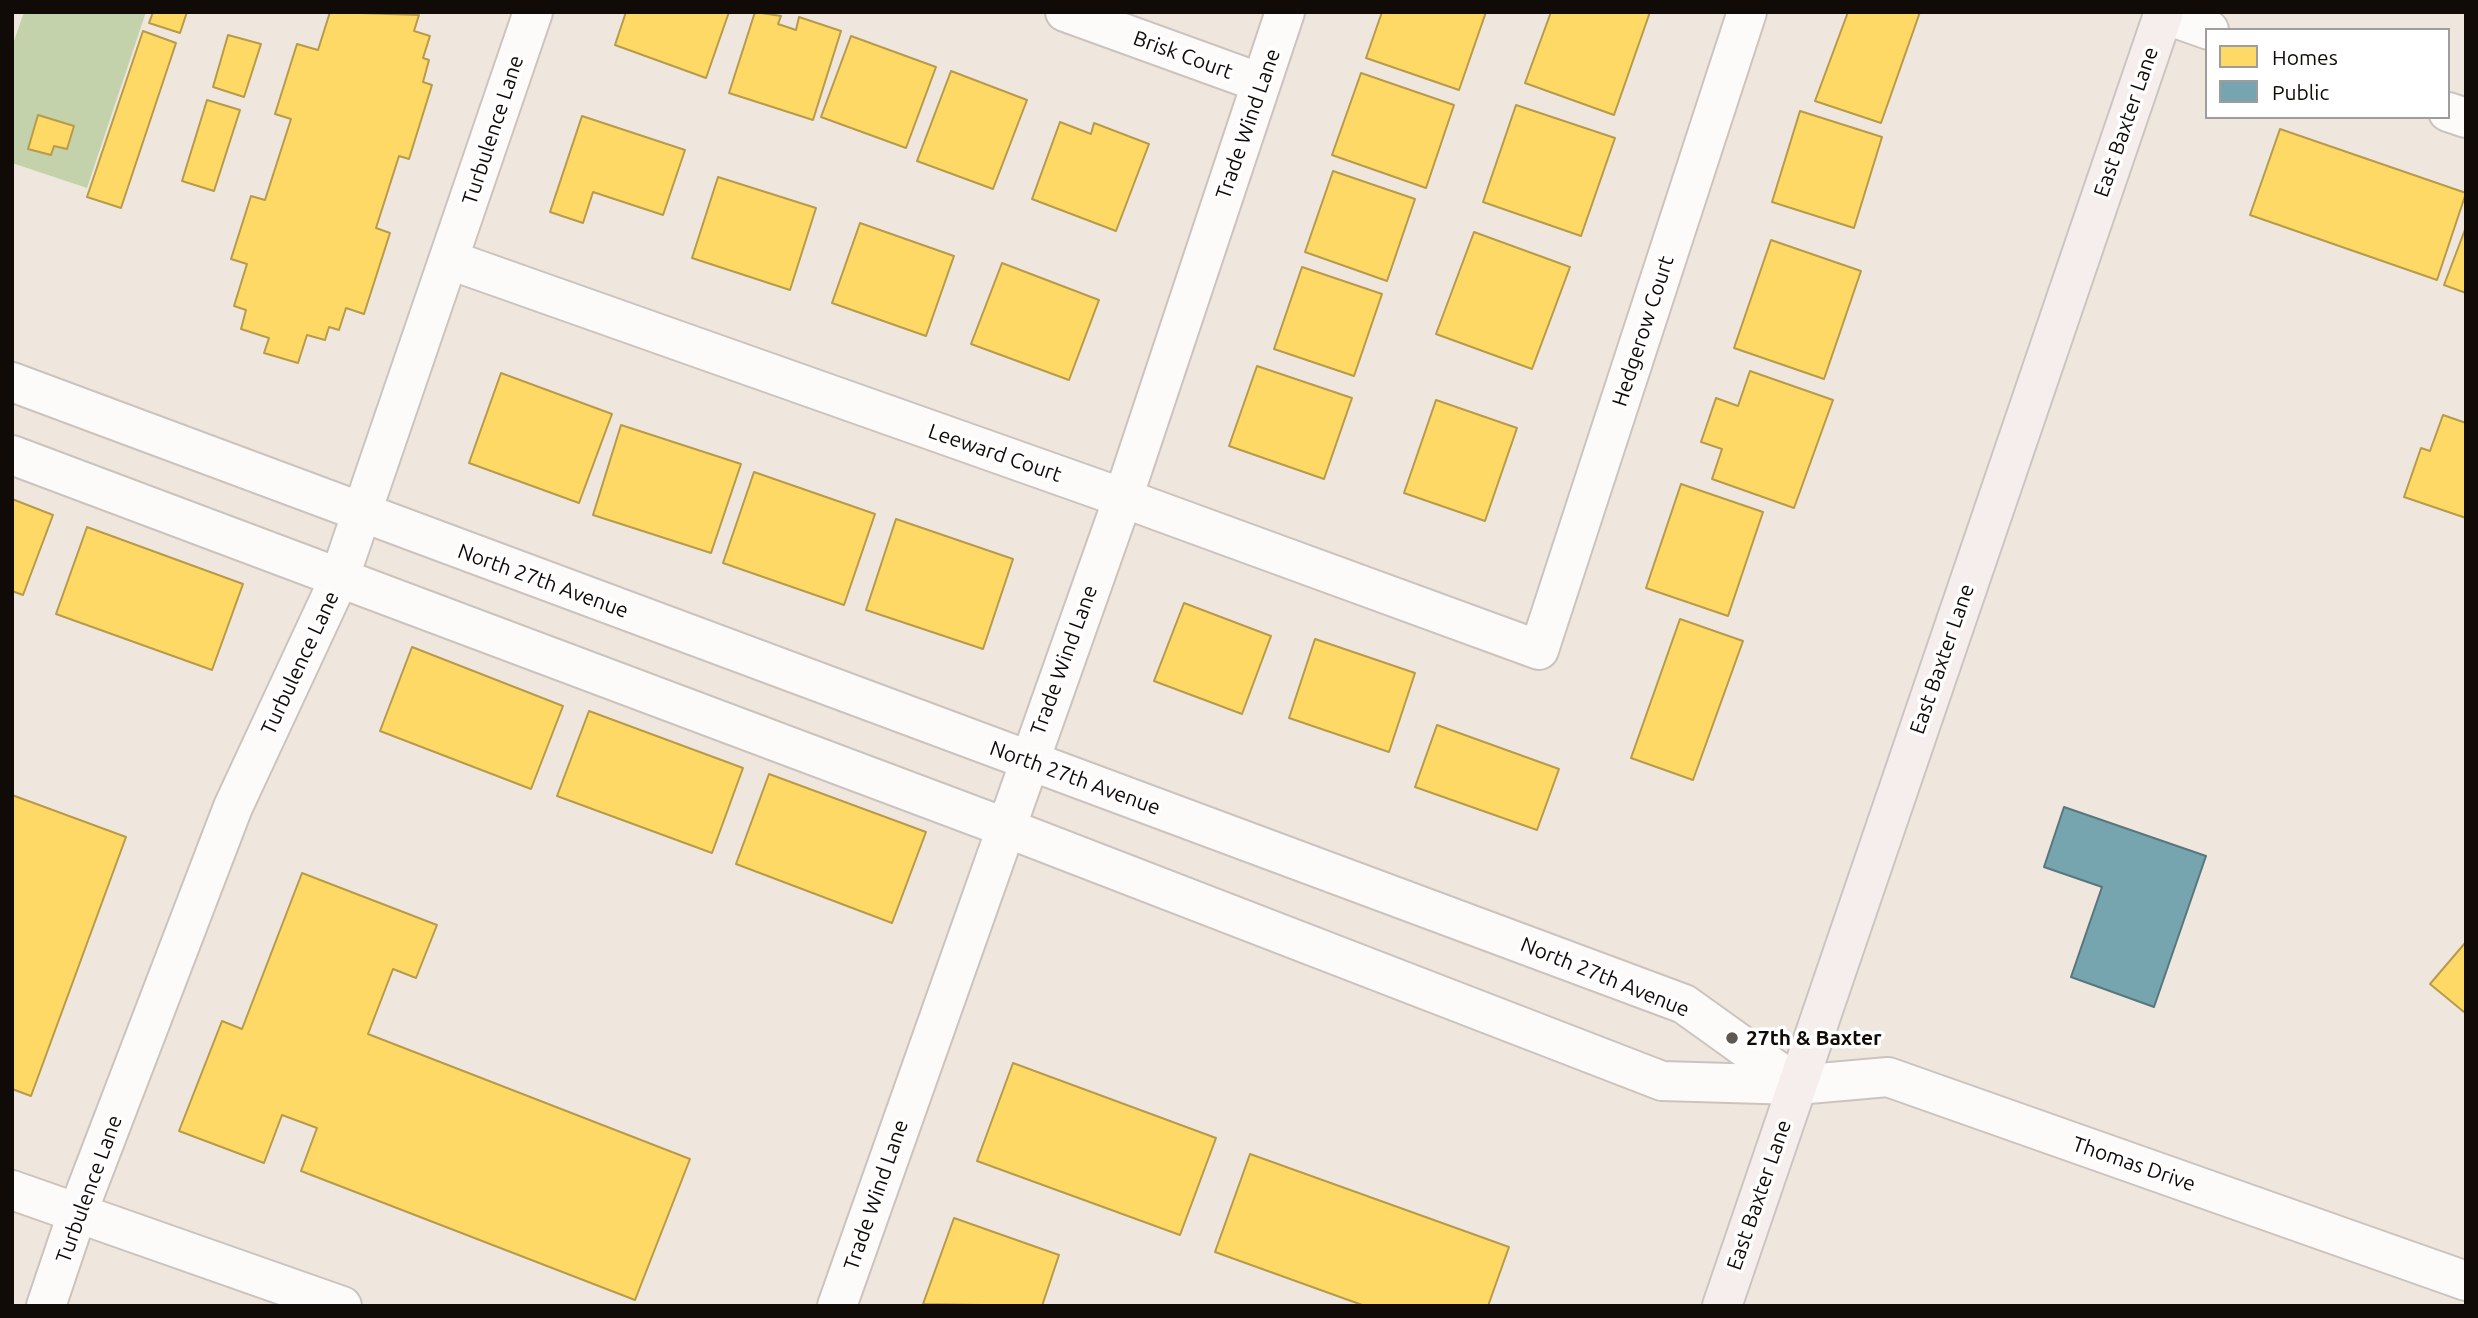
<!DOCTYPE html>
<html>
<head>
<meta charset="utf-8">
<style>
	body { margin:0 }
	#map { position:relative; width:2478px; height:1318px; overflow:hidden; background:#efe6de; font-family:Ubuntu,sans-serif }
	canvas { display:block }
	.frame { position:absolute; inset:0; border:14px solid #100b07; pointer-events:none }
	.legend { position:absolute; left:2205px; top:28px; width:245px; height:91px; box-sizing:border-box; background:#fff; border:2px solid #9f9d9c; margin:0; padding:9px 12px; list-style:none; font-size:21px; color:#100b07 }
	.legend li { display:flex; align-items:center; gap:14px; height:35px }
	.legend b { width:35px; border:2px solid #9f9d9c }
</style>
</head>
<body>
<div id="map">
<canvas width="2478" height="1318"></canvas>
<div class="frame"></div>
<ul class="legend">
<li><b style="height:19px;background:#ffd966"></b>Homes</li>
<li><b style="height:19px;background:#76a5af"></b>Public</li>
</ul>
</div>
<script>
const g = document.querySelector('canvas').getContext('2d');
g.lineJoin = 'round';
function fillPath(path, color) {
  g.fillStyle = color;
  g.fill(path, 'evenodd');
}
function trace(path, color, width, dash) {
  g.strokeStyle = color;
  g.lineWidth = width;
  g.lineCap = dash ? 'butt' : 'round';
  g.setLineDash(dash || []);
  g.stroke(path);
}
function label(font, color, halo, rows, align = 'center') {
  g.font = font + ' Ubuntu,sans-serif';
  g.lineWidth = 7;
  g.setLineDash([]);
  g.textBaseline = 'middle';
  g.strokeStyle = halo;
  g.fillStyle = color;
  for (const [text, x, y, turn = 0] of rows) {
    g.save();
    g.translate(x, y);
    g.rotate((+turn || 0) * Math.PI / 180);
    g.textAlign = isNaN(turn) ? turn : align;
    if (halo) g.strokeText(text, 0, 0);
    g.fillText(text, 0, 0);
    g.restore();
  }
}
const green = new Path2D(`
	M24 12H146L87 188 12 163V47Z`);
const homes = new Path2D(`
	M153 12H187L180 33 149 23Z
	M330 12 419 15 414 31 430 36 423 58 429 60 423 82 432 85 409 159 399 156 376 228 390 233 364 314 346 308 339 330 329 327 325 340 307 335 298 363 264 353 269 338 241 329 246 310 234 306 247 264 231 259 251 196 265 200 291 119 275 114 297 44 318 50Z
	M626 12H729L706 78 615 45Z
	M755 12 781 16 778 24 796 30 799 17 841 31 813 120 729 93Z
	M1382 12H1486L1459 90 1366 58Z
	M1551 12H1650L1614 115 1525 83Z
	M1848 12H1920L1881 123 1815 101Z
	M143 31 176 43 121 208 87 197Z
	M228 35 261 44 244 97 213 87Z
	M851 36 936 67 906 148 821 117Z
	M951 71 1027 100 993 189 917 161Z
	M1361 73 1454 105 1426 188 1332 155Z
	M207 100 240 110 214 191 182 181Z
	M1516 105 1615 138 1581 236 1483 202Z
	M1800 111 1882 137 1854 228 1772 202Z
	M38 115 74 126 67 149 54 146 51 155 28 149Z
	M582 116 685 150 663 215 593 192 583 223 550 212Z
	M1060 122 1091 134 1094 123 1149 144 1116 231 1032 199Z
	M2280 129 2466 193 2437 280 2250 215Z
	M1333 171 1415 199 1387 281 1305 252Z
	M718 177 816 208 790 290 692 258Z
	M860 223 954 256 926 336 832 303Z
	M2466 227V293L2444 285Z
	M1474 232 1570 267 1532 369 1436 334Z
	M1771 240 1861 271 1824 379 1734 348Z
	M1002 263 1099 300 1069 380 971 344Z
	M1302 267 1382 294 1354 376 1274 349Z
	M1257 366 1352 398 1324 479 1229 446Z
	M1750 371 1833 400 1794 508 1712 479 1722 449 1701 442 1716 398 1738 406Z
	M501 373 612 414 579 503 469 463Z
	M1436 400 1517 428 1485 521 1404 493Z
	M2443 415 2466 423V518L2404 497 2421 448 2430 451Z
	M621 425 741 464 711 553 593 515Z
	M754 472 875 514 844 605 723 563Z
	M1681 484 1763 512 1728 616 1646 588Z
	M12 499 53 515 23 595 12 591Z
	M896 519 1013 559 983 649 866 610Z
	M87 527 243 584 212 670 56 614Z
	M1184 603 1271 636 1242 714 1154 681Z
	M1680 619 1743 641 1693 780 1631 758Z
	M1315 639 1415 673 1389 752 1289 718Z
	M412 647 563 706 531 789 380 731Z
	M589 711 743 768 712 853 557 796Z
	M1437 725 1559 769 1537 830 1415 787Z
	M769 774 926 832 892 923 736 864Z
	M12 795 126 837 31 1096 12 1089Z
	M302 873 437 925 416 978 393 969 368 1034 690 1159 635 1300 301 1171 317 1128 282 1115 264 1163 179 1131 222 1021 242 1029Z
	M2465 943 2466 1009 2464 1012 2430 984Z
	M1013 1063 1216 1138 1180 1235 977 1161Z
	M1250 1154 1509 1247 1488 1306H1365L1215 1252Z
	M954 1218 1059 1255 1042 1306 923 1304Z`);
const public = new Path2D(`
	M2064 807 2206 856 2154 1007 2071 977 2102 887 2044 867Z`);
const minor = new Path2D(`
	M1065 12 1261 83
	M2168 12 2175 18 2209 30
	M2448 112 2466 118
	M450 260 1123 498 1539 650 1747 12
	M12 382 1684 1004 1797 1085
	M12 455 1004 827 1662 1081 1797 1085 1888 1077 2466 1281
	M12 1190 342 1306
	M46 1306 77 1214 233 807 339 579 533 12
	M837 1306 1123 498 1285 12`);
const major = new Path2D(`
	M1722 1306 2164 12`);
const markers = [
	[1732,1038,7,"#5e5852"]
];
const streetNames = [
	["Brisk Court",1183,55,20],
	["East Baxter Lane",2126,122,-71],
	["Trade Wind Lane",1248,124,-71],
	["Turbulence Lane",493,130,-72],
	["Hedgerow Court",1643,331,-72],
	["Leeward Court",995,453,19],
	["North 27th Avenue",543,581,20],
	["East Baxter Lane",1942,659,-71],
	["Trade Wind Lane",1064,660,-70],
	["Turbulence Lane",300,663,-65],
	["North 27th Avenue",1075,778,20],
	["North 27th Avenue",1605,977,22],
	["Thomas Drive",2134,1164,19],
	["Turbulence Lane",89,1189,-70],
	["Trade Wind Lane",876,1195,-71],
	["East Baxter Lane",1759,1195,-71]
];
const poiNames = [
	["27th & Baxter",1746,1038]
];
fillPath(green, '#c4d2ac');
fillPath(homes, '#ffd966');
trace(homes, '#b79b4a', 2);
fillPath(public, '#76a5af');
trace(public, '#57777d', 2);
trace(minor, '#cbc3bd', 42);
trace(major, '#cac5c1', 42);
trace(minor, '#fdfbfa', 38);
trace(major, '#f5eeed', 38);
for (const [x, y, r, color] of markers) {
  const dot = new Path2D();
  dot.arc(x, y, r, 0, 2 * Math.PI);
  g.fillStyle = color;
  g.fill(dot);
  trace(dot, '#fff', 2.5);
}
label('21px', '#100b07', '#fff', streetNames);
label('bold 21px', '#100b07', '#fff', poiNames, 'left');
</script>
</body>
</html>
